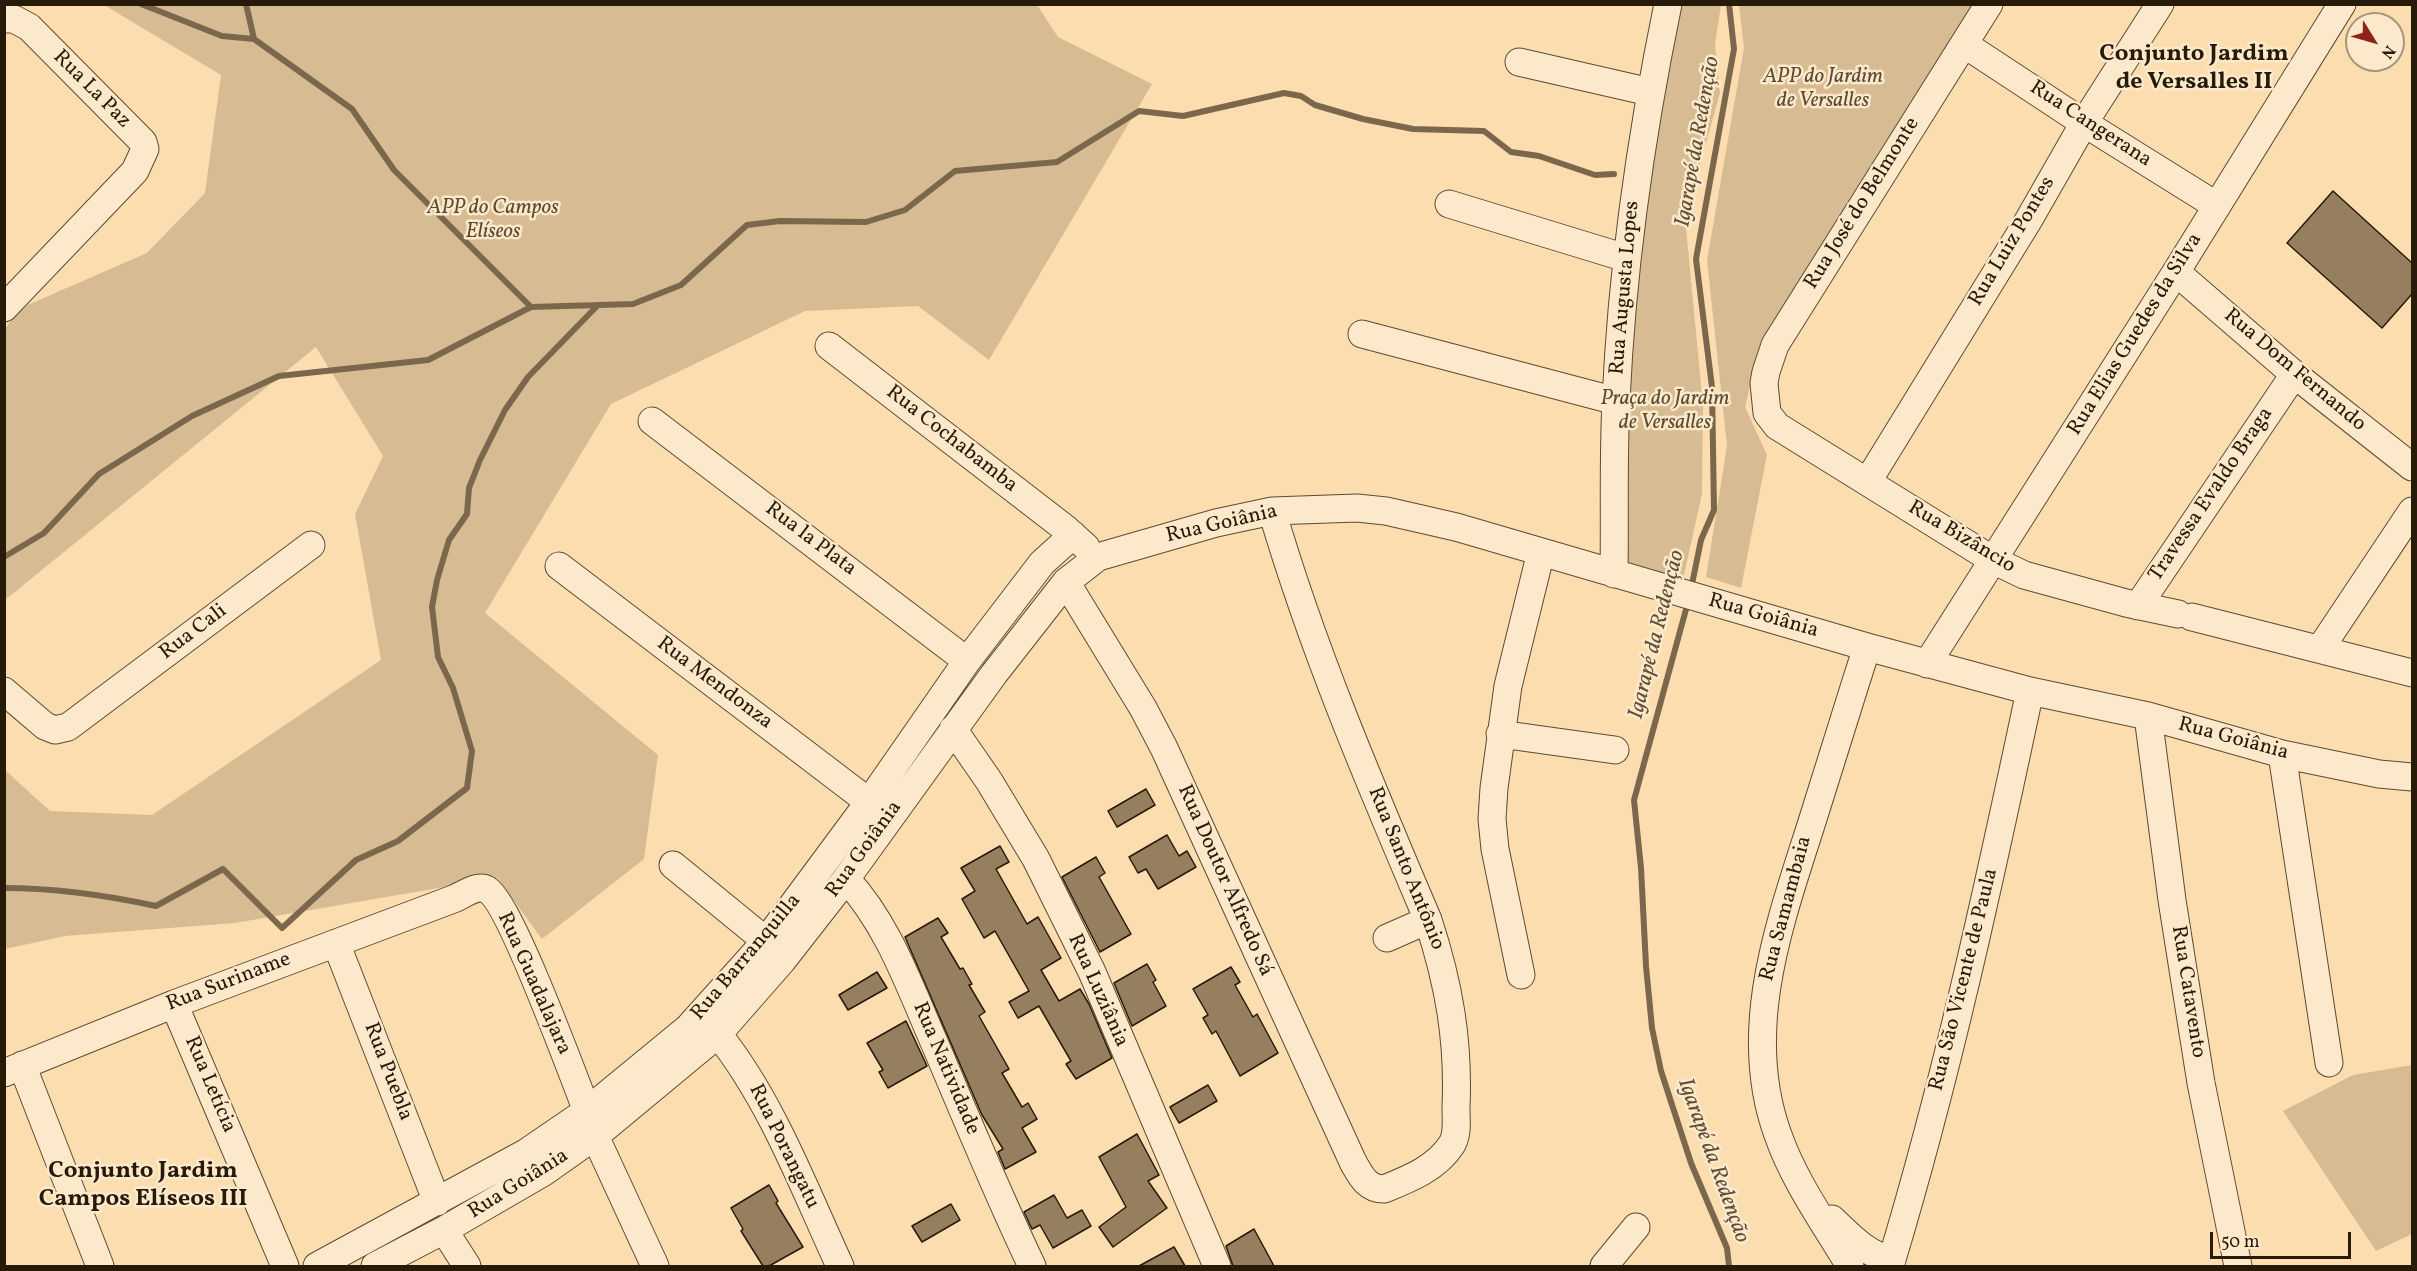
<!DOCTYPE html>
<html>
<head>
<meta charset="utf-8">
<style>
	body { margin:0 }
	#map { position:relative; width:2417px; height:1271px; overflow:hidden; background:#fbddaf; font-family:Vollkorn,serif }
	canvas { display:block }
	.frame { position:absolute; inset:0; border:6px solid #281a09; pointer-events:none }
	.north { position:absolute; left:2345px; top:12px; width:60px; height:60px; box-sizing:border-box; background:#fce9cb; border:2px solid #a7967d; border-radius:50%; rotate:127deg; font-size:16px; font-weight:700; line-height:24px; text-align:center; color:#281a09 }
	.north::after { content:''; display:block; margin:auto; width:21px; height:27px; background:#8f2418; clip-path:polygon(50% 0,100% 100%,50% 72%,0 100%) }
	.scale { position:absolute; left:2210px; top:1232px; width:141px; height:27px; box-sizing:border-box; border:3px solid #281a09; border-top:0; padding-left:8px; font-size:18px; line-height:21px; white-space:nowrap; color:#281a09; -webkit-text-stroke:4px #fce9cb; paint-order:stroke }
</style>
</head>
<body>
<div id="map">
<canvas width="2417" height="1271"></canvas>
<div class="frame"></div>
<div class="north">N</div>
<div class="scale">50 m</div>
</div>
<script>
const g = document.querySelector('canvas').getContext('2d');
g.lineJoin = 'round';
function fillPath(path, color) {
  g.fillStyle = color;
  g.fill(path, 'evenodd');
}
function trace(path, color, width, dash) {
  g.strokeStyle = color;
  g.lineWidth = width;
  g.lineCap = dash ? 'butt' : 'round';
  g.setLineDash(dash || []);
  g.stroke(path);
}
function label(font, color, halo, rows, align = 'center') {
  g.font = font + ' Vollkorn,serif';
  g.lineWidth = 5;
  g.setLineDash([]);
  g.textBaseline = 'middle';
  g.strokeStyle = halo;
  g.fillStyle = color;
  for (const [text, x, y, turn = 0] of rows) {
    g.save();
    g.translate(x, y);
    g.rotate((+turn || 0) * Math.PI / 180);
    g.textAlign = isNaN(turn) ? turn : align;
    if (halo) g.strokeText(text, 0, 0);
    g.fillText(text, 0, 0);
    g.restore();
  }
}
const green = new Path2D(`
	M104 5H1037L1058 37 1152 84 989 360 918 306 805 311 611 404 485 613 658 755 644 859 542 939 497 878 235 923 65 936 5 949V770L50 811 152 815 381 660 355 514 383 456 316 347 5 600V328L23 307 147 253 205 193 221 75Z
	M1676 5H1721L1715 44 1720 93 1685 218 1703 405 1702 494 1683 579 1624 562 1627 394 1642 181Z
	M1739 5H1973L1756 361 1745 407 1767 455 1741 588 1706 577 1727 446 1707 260 1744 48Z
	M2412 1065V1234L2376 1251 2283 1111 2353 1075Z`);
const stream = new Path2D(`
	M141 4 222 36 254 39 352 109 394 170 531 307
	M246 4 254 39
	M4 557 44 533 99 474 192 416 279 376 428 360 531 307 633 304 681 285 747 225 780 221 866 222 905 210 955 171 1057 162 1139 111 1183 116 1284 93 1301 96 1315 105 1363 119 1413 129 1484 131 1511 152 1539 156 1595 175 1614 174
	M1691 589 1701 540 1714 510 1712 387 1696 259 1734 49 1729 4
	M1688 602 1634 800 1641 868 1646 966 1652 1028 1661 1071 1691 1163 1727 1248 1729 1266
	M4 888C56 888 105 895 156 906L223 869 282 928 356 860 398 841 467 788 472 751 453 688 438 657 432 607 437 580 449 540 467 514 469 488 480 460 505 410 528 377 598 305`);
const building = new Path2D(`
	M2333 191 2412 263V294L2382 328 2287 243Z
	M1146 789 1155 805 1117 827 1108 811Z
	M1167 835 1179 856 1187 851 1196 867 1158 889 1146 869 1138 873 1129 857Z
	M1000 846 1009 862 996 869 1027 924 1038 917 1061 958 1041 970 1059 1001 1080 989 1089 1004 1112 1058 1076 1079 1066 1064 1071 1061 1039 1006 1018 1018 1009 1002 1029 991 995 931 984 938 962 899 975 891 961 868Z
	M1096 857 1105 873 1099 877 1131 934 1100 952 1062 877Z
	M938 918 948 933 941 937 960 969 963 968 972 984 969 985 985 1012 979 1016 1009 1069 1002 1073 1022 1107 1028 1103 1037 1119 1022 1128 1036 1152 1005 1169 998 1152 1003 1149 982 1115 905 937Z
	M1147 964 1156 980 1153 982 1166 1006 1132 1026 1114 983Z
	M1231 967 1240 982 1235 985 1253 1017 1257 1014 1278 1053 1240 1076 1216 1031 1212 1034 1203 1018 1208 1015 1193 989Z
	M877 972 887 988 848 1010 839 995Z
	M906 1021 927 1066 888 1088 879 1072 883 1070 867 1043Z
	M1208 1085 1217 1101 1179 1123 1170 1107Z
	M1137 1134 1159 1175 1148 1181 1167 1208 1113 1247 1099 1227 1126 1207 1099 1157Z
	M769 1185 778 1201 776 1203 803 1247 769 1266H763L741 1231 743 1229 731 1208Z
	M1054 1195 1067 1218 1082 1210 1091 1226 1053 1248 1040 1225 1032 1229 1024 1212Z
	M951 1204 960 1220 922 1242 912 1226Z
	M1254 1229 1274 1266H1233L1226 1246Z
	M1174 1247 1185 1266H1139Z`);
const minor = new Path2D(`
	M1989 4 1775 345 1766 372 1764 383 1767 413 1777 426 1993 560 2024 575 2126 603 2178 614
	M4 19H14L29 27 143 142 145 149 135 171 4 308
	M1964 44 2084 123 2217 206
	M1519 62 1650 92
	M1449 204 1626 258
	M2176 272 2294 374 2412 467
	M1362 334 1616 401
	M829 346 1066 529 1086 547
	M652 421 967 661
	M1868 481 2028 221 2084 123 2160 4
	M559 566 869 802
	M1614 574C1615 516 1613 458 1616 401 1622 267 1641 135 1668 4
	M1066 582 1143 708 1164 748 1353 1162C1361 1176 1367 1189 1384 1189 1409 1179 1437 1168 1452 1144 1458 1134 1456 1120 1456 1108 1459 1041 1449 984 1428 920 1371 786 1313 651 1272 511
	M2138 606 2287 385
	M2192 617 2412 673
	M2320 649 2412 511
	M1927 664 2176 272 2342 4
	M4 691 45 726 55 730 68 727 311 545
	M2148 716 2172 900 2201 1083 2238 1266
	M953 729 989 781 1036 859 1092 972 1217 1266
	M1500 734 1615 750
	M2282 754 2329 1063
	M673 865 766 941
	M846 879C888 924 909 985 934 1042 966 1117 997 1193 1032 1266
	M1387 938 1428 920
	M336 943 437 1202
	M1521 975 1495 849 1492 819 1494 788 1508 686 1541 552
	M174 1004 285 1266
	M718 1034C772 1102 804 1188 840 1266
	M22 1065 100 1266
	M4 1073 174 1004 456 898C464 894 477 885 486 889 509 900 574 1078 587 1111
	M595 1136 655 1266
	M1832 1219C1850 1236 1867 1255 1892 1260
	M444 1230 467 1266
	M317 1266 527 1152 587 1111 688 1028 766 941 869 802 967 661 1042 563 1073 535
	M375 1266 444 1230 544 1172 595 1136 718 1034 782 961 846 879 994 674 1066 582 1098 557 1216 523 1272 511 1357 508 1386 511 1456 527 1867 647 2030 691 2148 716 2282 754 2379 774 2412 777
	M1604 1266 1636 1227
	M1850 1266C1825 1224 1794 1181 1778 1135 1740 1031 1779 925 1811 825 1830 765 1848 706 1867 647
	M1890 1266C1947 1078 1989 884 2030 691`);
const parkNames = [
	["APP do Jardim",1823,78],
	["de Versalles",1823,102],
	["APP do Campos",493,209],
	["Elíseos",493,233],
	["Praça do Jardim",1665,400],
	["de Versalles",1665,424]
];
const streetNames = [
	["Rua La Paz",91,90,45],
	["Rua Cangerana",2090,125,33],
	["Rua José do Belmonte",1863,204,-58],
	["Rua Luiz Pontes",2013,242,-59],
	["Rua Augusta Lopes",1626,288,-85],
	["Rua Elias Guedes da Silva",2136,335,-58],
	["Rua Dom Fernando",2294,371,40],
	["Rua Cochabamba",951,440,38],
	["Travessa Evaldo Braga",2212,495,-56],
	["Rua Goiânia",1222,525,-13],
	["Rua Bizâncio",1961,538,31],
	["Rua la Plata",810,540,37],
	["Rua Goiânia",1763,617,16],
	["Rua Cali",194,633,-37],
	["Rua Mendonza",714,684,37],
	["Rua Goiânia",2233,740,15],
	["Rua Goiânia",865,850,-54],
	["Rua Santo Antônio",1405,869,68],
	["Rua Doutor Alfredo Sá",1224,881,66],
	["Rua Samambaia",1787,909,-75],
	["Rua Barranquilla",747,958,-50],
	["Rua São Vicente de Paula",1965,980,-76],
	["Rua Suriname",229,983,-21],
	["Rua Guadalajara",533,984,66],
	["Rua Luziânia",1097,991,66],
	["Rua Catavento",2187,992,81],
	["Rua Natividade",945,1069,67],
	["Rua Puebla",387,1072,69],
	["Rua Letícia",209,1085,67],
	["Rua Porangatu",783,1147,64],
	["Rua Goiânia",519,1185,-32]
];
const waterNames = [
	["Igarapé da Redenção",1699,142,-80],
	["Igarapé da Redenção",1658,635,-76],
	["Igarapé da Redenção",1712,1161,70]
];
const quarterNames = [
	["Conjunto Jardim",2194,56],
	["de Versalles II",2194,84],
	["Conjunto Jardim",143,1173],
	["Campos Elíseos III",143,1201]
];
fillPath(green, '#d7bc93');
trace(stream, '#7b674b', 6);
fillPath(building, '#967f5f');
trace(building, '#281a09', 1.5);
trace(minor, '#5d4b32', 29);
trace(minor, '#fce9cb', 27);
label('italic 21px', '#5d4b32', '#fce9cb', parkNames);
label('21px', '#281a09', '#fce9cb', streetNames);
label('italic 22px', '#604e35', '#fce9cb', waterNames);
label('bold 24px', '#281a09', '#fce9cb', quarterNames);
</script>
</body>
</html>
